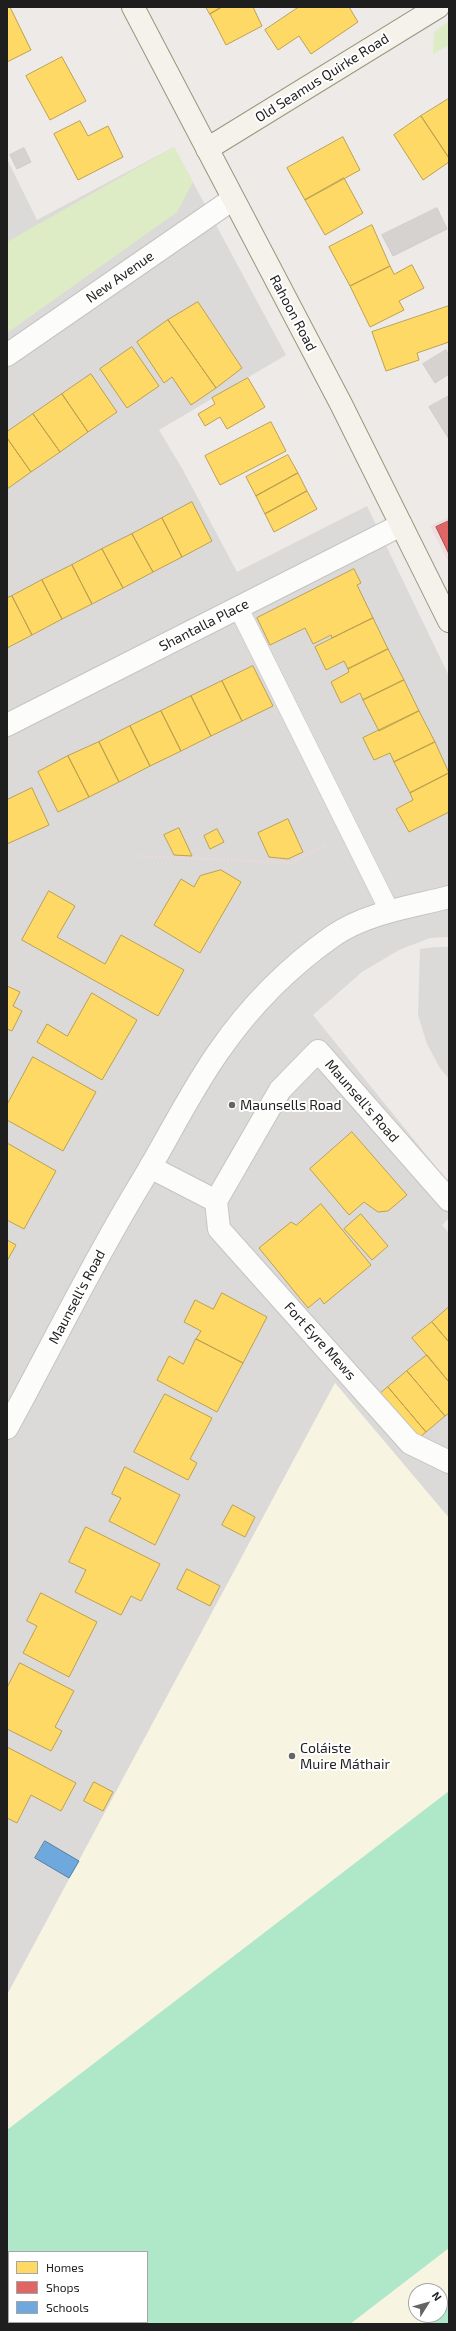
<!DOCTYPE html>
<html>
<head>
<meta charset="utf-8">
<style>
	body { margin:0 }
	#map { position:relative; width:456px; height:2331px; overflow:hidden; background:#edeae7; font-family:"Exo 2",sans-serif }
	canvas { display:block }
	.frame { position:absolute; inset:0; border:8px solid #1e1e1e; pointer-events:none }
	.legend { position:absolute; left:8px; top:2251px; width:140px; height:72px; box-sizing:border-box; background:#fff; border:1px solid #a5a5a5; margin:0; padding:5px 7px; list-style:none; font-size:12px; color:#1e1e1e }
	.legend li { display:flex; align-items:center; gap:8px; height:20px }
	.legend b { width:20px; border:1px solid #a5a5a5 }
	.north { position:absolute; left:408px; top:2283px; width:40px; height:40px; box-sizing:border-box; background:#fff; border:1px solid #a5a5a5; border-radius:50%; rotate:53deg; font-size:11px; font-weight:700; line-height:16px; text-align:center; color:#1e1e1e }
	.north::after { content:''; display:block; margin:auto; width:14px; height:18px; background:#666564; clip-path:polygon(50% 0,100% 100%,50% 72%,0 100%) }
</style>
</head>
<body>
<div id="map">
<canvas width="456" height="2331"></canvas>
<div class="frame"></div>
<ul class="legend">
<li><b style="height:11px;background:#ffd966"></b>Homes</li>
<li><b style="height:11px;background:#e06666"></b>Shops</li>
<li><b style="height:11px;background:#6fa8dc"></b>Schools</li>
</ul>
<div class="north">N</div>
</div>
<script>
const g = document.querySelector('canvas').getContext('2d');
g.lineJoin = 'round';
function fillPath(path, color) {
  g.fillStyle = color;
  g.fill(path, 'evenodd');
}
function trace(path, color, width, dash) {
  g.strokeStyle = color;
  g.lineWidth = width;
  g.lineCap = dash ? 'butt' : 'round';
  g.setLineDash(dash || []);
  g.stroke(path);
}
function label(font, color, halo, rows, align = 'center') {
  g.font = font + ' "Exo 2",sans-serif';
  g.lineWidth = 4;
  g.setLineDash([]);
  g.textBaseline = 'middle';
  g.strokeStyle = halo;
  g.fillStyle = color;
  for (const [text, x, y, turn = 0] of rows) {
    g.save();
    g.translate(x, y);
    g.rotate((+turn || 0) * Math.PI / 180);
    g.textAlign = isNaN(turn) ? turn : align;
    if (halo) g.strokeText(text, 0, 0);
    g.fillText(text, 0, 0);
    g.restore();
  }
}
const residential = new Path2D(`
	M174 147 286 355 159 430 183 470 237 572 367 506 449 676V937L430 938 399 950 362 972 313 1015 449 1183V1218L442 1225 449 1233V1518L335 1383 7 1995V159L37 220Z`);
const commercial = new Path2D(`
	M449 517V563L430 526Z`);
const education = new Path2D(`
	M335 1383 449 1518V2324H7V1995ZM9 2252H147V2322H9ZM416 2291H440V2315H416Z`);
const religious = new Path2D(`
	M435 947H449V1079L440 1068 427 1044 418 1015 420 949Z`);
const grass = new Path2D(`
	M449 21V45L433 54 434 32Z
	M174 147 193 182 177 212 7 333V242Z`);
const pitch = new Path2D(`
	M449 1791V2248L350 2324H31L29 2322H147V2252H9V2295L7 2293V2130Z
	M449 2305V2324H424L436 2315H440V2312Z`);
const homes = new Path2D(`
	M7 7H10L31 50 7 62Z
	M206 7H222L210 14Z
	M222 7H253L262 26 226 45 210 14Z
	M299 7H349L358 22 311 54 299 36 278 50 265 30Z
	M62 57 86 101 50 120 26 76Z
	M448 99H449V158L421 116Z
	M421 116 449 158V162L423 180 394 135Z
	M80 121 88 136 108 126 123 157 78 180 54 134Z
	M343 137 360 170 305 200 287 168Z
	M344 178 363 213 325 235 305 200Z
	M372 225 390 266 350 286 329 247Z
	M412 265 424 288 399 301 404 310 370 327 350 286 390 266 394 274Z
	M198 302 242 368 216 388 168 320Z
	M449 306V342L417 353 419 360 386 371 372 332Z
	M168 320 216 388 191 405 172 377 164 383 137 342Z
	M132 347 159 386 127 408 100 369Z
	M91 374 117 412 88 432 62 394Z
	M248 378 265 407 227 429 220 417 205 426 198 414 215 404 212 398Z
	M62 394 88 432 60 452 33 414Z
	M33 414 60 452 31 472 7 438V432Z
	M271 422 286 451 220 485 205 456Z
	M7 438 31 472 7 489Z
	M288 455 298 473 256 496 246 477Z
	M298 473 307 491 265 514 256 496Z
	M307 491 317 509 274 532 265 514Z
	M192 502 212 541 182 557 162 518Z
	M162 518 182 557 153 572 132 534Z
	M132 534 153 572 123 588 102 549Z
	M102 549 123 588 92 604 72 565Z
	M72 565 92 604 62 619 42 580Z
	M354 569 361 583 357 585 373 618 332 638 331 635 313 644 305 628 270 645 257 618Z
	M42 580 62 619 32 635 12 596Z
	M12 596 32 635 7 648V598Z
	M373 618 388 649 348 669 344 661 326 670 315 647Z
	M388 649 404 680 363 700 360 693 341 703 331 682 349 672 348 669Z
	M253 666 273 706 242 721 222 681Z
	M404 680 419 711 379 731 363 700Z
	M222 681 242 721 211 736 191 696Z
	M191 696 211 736 181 751 161 711Z
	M161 711 181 751 150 766 130 726Z
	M419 711 435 742 394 762 390 753 374 760 363 738Z
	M130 726 150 766 119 782 99 742Z
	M99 742 119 782 89 797 68 756Z
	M435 742 449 773 410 793 394 762Z
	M68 756 89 797 58 812 38 772Z
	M449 773V812L409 832 396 809 413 800 410 793Z
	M32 788 49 825 7 844V800Z
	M288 819 303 852 288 859 269 857 258 833Z
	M179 828 192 856 174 855 164 835Z
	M217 829 224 842 210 849 204 836Z
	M221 870 241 882 200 953 154 925 181 879 194 887 200 876Z
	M49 891 75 906 57 937 105 964 121 935 184 970 158 1016 22 940Z
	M7 986 20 992 13 1006 22 1011 12 1031 7 1029Z
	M92 993 137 1020 102 1080 37 1042 47 1024 67 1036Z
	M33 1057 96 1092 63 1151 7 1120V1105Z
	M352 1132 407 1195 388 1211 378 1212 364 1202 349 1215 310 1169Z
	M7 1143 56 1171 24 1229 7 1220Z
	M321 1204 371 1265 324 1304 320 1298 308 1308 259 1248 291 1222 296 1225Z
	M361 1214 388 1246 372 1260 344 1229Z
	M7 1240 16 1245 7 1261Z
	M222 1293 267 1317 243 1363 196 1339 201 1331 184 1322 195 1300 213 1309Z
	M449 1307V1342L432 1322Z
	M432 1322 449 1342V1382L412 1338Z
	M196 1339 243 1363 217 1412 157 1380 169 1356 183 1364Z
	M427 1355 449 1382V1413L445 1416 407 1371Z
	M407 1371 445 1416 426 1432 388 1387Z
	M388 1387 426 1432 404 1450 365 1406Z
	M165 1394 212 1418 190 1459 197 1463 188 1480 134 1452Z
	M125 1467 180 1495 155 1545 109 1521 121 1498 112 1494Z
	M233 1505 255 1517 245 1537 222 1525Z
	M86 1527 160 1564 141 1601 131 1596 121 1615 75 1592 86 1570 69 1562Z
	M187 1569 220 1586 210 1606 177 1589Z
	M41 1593 97 1622 69 1677 23 1653 37 1626 27 1621Z
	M20 1663 74 1691 55 1727 62 1731 51 1751 7 1729V1688Z
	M7 1747 76 1783 61 1811 31 1795 17 1823 7 1818Z
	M94 1782 113 1792 103 1811 84 1801Z`);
const shops = new Path2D(`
	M449 521V554L436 527Z`);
const schools = new Path2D(`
	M45 1841 79 1861 69 1878 35 1858Z`);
const building = new Path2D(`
	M24 148 31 162 17 169 10 155Z
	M437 208 447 229 393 256 382 235Z
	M446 350 449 355V374L435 383 423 364Z
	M449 396V439L429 407Z`);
const path = new Path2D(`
	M139 856 292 863 325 845`);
const lane = new Path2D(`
	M238 607 390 912`);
const street = new Path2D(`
	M7 355 233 199
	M7 725 401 525
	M150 1167 216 1201 280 1090 318 1051 449 1200
	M216 1201 219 1229 410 1443 449 1462
	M7 1428C52 1346 93 1261 142 1181 168 1138 190 1092 219 1051 250 1006 289 967 333 936 366 913 411 907 449 897`);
const secondary = new Path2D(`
	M133 7 341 404 449 621
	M207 149 438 7`);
const markers = [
	[232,1105,4,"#666564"],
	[292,1756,4,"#666564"]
];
const streetNames = [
	["Old Seamus Quirke Road",322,78,-32],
	["New Avenue",120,277,-35],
	["Rahoon Road",293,313,62],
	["Shantalla Place",204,625,-27],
	["Maunsell's Road",362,1101,49],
	["Maunsell's Road",77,1297,-62],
	["Fort Eyre Mews",320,1341,48]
];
const poiNames = [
	["Maunsells Road",240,1105],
	["Coláiste",300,1748],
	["Muire Máthair",300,1764]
];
fillPath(residential, '#dcdad8');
fillPath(commercial, '#f0dddd');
fillPath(education, '#f7f4e2');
fillPath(religious, '#dbdad8');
fillPath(grass, '#ddecc4');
fillPath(pitch, '#afe7c9');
fillPath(homes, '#ffd966');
trace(homes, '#bca150', 1);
fillPath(shops, '#e06666');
trace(shops, '#a65050', 1);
fillPath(schools, '#6fa8dc');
trace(schools, '#577fa3', 1);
fillPath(building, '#d5d2d0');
trace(building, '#d0cbc8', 1);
trace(lane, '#c5c4c3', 20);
trace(street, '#c5c4c3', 24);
trace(secondary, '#98977e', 24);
trace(path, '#ebd9d9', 2.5, [2, 2]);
trace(lane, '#fcfcfb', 19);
trace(street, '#fcfcfb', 22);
trace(secondary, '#f4f2ea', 22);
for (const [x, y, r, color] of markers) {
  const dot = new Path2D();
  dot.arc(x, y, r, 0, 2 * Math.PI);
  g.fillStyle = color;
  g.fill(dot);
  trace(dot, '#fff', 1.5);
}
label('14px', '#1e1e1e', '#fff', streetNames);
label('14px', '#1e1e1e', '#fff', poiNames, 'left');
</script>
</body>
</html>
